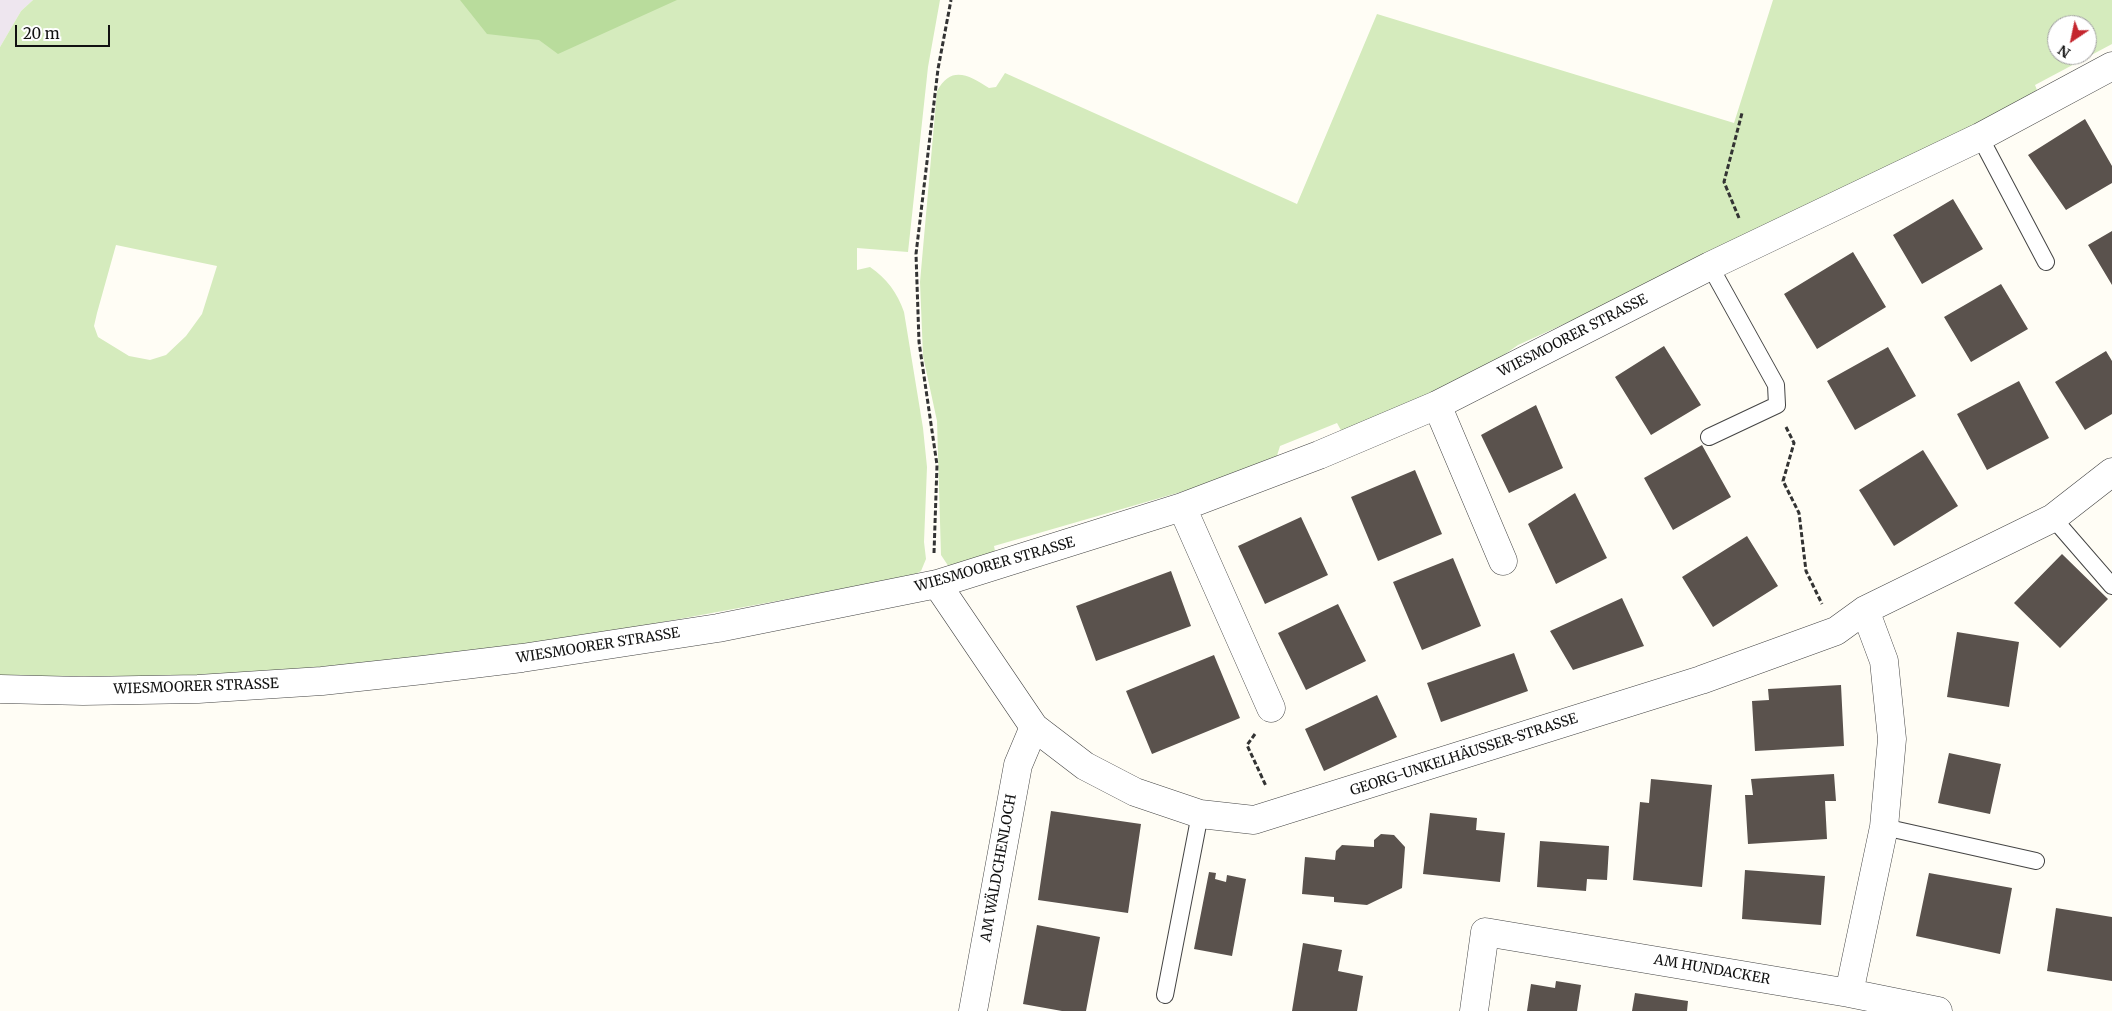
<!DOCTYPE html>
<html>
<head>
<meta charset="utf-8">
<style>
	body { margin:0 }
	#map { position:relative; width:2112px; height:1011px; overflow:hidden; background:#fffdf5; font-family:Merriweather,serif }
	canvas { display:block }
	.north { position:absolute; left:2047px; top:15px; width:50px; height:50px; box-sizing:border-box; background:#fff; border:1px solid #a0a0a0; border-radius:50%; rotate:214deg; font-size:14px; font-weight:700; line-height:20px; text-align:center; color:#111 }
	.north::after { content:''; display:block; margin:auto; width:18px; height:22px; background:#c4262e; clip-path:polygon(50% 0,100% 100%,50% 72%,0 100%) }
	.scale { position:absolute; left:15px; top:25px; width:95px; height:22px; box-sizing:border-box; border:2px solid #111; border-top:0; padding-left:6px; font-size:15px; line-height:18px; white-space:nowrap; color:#111; -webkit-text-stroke:4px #fff; paint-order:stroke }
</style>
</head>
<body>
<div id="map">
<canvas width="2112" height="1011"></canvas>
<div class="north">N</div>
<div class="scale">20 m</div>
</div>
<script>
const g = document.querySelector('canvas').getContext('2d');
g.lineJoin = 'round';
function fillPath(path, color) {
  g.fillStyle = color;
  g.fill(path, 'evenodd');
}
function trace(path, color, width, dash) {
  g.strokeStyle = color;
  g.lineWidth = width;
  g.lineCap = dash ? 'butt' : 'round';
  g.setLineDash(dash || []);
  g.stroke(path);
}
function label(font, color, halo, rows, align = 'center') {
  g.font = font + ' Merriweather,serif';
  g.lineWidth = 5;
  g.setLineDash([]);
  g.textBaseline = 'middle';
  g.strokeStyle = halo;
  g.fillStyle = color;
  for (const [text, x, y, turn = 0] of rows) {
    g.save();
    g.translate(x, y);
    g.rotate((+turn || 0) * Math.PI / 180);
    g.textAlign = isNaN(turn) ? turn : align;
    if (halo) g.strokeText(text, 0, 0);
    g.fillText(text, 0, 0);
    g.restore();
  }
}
const industrial = new Path2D(`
	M0 0H33L21 11 0 47Z`);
const green = new Path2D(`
	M33 0H940L928 67 908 252 857 248V270L870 267C887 279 897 292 904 312L923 428 927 467 924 542 926 559 921 571 912 576 490 654 243 676H0V47L21 11ZM116 245 217 266 202 314 186 336 166 355 150 360 129 356 98 337 94 326 97 313Z
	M1773 0H2112V44L2035 85 2037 90 1978 127 1619 299 1518 345 1484 369 1343 434 1337 423 1280 446 1274 465 994 546 996 556 949 567 941 555 937 421 923 356 920 282 937 91C951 65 969 75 989 88L996 87 1005 73 1297 204 1377 14 1734 123ZM2057 25H2087V55H2057Z`);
const forest = new Path2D(`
	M460 0H677L558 54 539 40 487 34Z`);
const building = new Path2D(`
	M2085 119 2112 166V183L2066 210 2028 155Z
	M1953 199 1983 249 1922 284 1893 235Z
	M2112 231V285L2088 245Z
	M1853 252 1886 307 1817 349 1784 294Z
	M2001 284 2028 329 1971 362 1944 317Z
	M1664 346 1701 405 1651 435 1615 377Z
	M1888 347 1916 396 1855 430 1827 381Z
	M2106 351 2112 361V414L2085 430 2055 382Z
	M2019 381 2049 438 1987 470 1957 414Z
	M1536 405 1563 468 1509 493 1481 435Z
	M1702 445 1731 497 1673 530 1644 478Z
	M1923 450 1958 506 1894 546 1859 490Z
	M1415 470 1442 534 1378 561 1351 497Z
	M1575 493 1607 558 1556 584 1528 524Z
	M1301 517 1328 575 1265 604 1238 546Z
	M1747 536 1778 586 1713 627 1682 577Z
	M2062 554 2108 599 2060 648 2014 603Z
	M1453 558 1481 626 1422 650 1393 582Z
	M1171 571 1191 626 1096 661 1076 606Z
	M1622 598 1644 646 1573 670 1550 631Z
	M1338 604 1366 661 1306 690 1278 633Z
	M1957 632 2019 642 2009 707 1947 697Z
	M1514 653 1528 691 1441 722 1427 683Z
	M1214 655 1240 718 1152 754 1126 691Z
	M1841 685 1844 746 1755 751 1752 701 1769 700 1768 689Z
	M1377 695 1397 737 1324 771 1305 729Z
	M1949 753 2001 764 1990 814 1938 803Z
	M1834 774 1836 801H1825L1827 839 1748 844 1745 795H1753L1751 779Z
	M1651 779 1712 785 1702 887 1633 880 1640 802 1649 803Z
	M1051 811 1141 824 1128 913 1038 900Z
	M1430 813 1477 818 1476 830 1505 833 1500 882 1423 874Z
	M1381 834 1394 835 1405 847 1402 888 1367 905 1334 902V897L1302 894 1305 857 1335 860 1336 851 1342 845 1374 847V840Z
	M1540 841 1609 846 1607 880 1587 879 1586 891 1537 887Z
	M1745 870 1825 876 1821 925 1742 919Z
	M1209 872 1216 873 1215 879 1226 882 1227 875 1246 879 1232 956 1194 949Z
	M1929 873 2012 888 2000 954 1916 936Z
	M2056 908 2112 917V981L2047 971Z
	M1037 925 1100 937 1086 1011H1062L1023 1004Z
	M1303 943 1342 950 1338 971 1363 976 1357 1011H1292Z
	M1556 981 1581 985 1577 1011H1527L1531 984 1555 988Z
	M1635 993 1688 1001 1687 1011H1632Z`);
const path = new Path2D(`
	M1739 218 1724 182 1742 113
	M1786 427 1794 443 1783 481 1799 513 1806 571 1822 604
	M934 553 937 465 919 342 916 254 938 69 951 0
	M1255 734 1247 745 1266 786`);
const service = new Path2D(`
	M1980 137 2046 262
	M1709 437 1777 405 1776 385 1710 266
	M2053 518 2112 586
	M1884 827 2036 861
	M1165 995 1200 814`);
const minor = new Path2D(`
	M1437 405 1503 561
	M1182 507 1271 708
	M937 584 1034 727 1085 766 1135 792 1200 814 1254 820 1701 680 1836 631 1865 610 2053 518 2112 472
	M0 689 83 691 198 689 322 681 423 670 522 658 718 628 937 584 1182 507 1319 455 1437 405 1710 266 1980 137 2112 66
	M1849 993 1884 827 1892 739 1884 661 1865 610
	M973 1011 1018 765 1034 727
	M1474 1011 1485 932 1849 993 1938 1011`);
const streetNames = [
	["WIESMOORER STRASSE",1573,336,-27],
	["WIESMOORER STRASSE",995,565,-16],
	["WIESMOORER STRASSE",598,646,-9],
	["WIESMOORER STRASSE",196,687,-2],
	["GEORG-UNKELHÄUSSER-STRASSE",1464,755,-18],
	["AM WÄLDCHENLOCH",999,868,-80],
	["AM HUNDACKER",1712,970,10]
];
fillPath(industrial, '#eee6ef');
fillPath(green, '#d5ebbd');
fillPath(forest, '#b9dc9c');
fillPath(building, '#5a524d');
trace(service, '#444', 18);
trace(minor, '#444', 29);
trace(path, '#333', 3, [5, 2.5]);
trace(service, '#fff', 16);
trace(minor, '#fff', 28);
label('14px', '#111', '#fff', streetNames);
</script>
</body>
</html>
